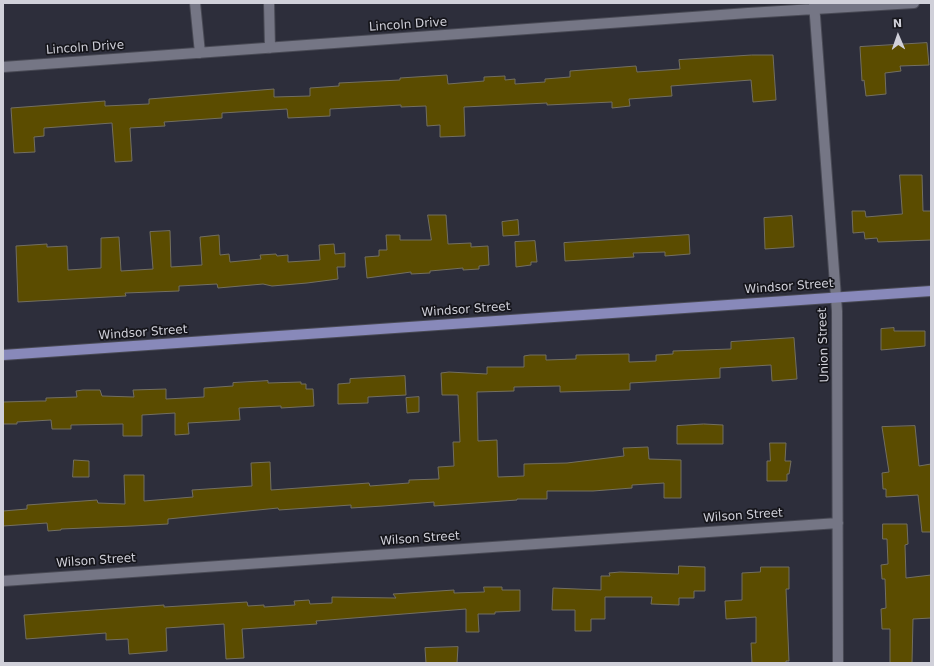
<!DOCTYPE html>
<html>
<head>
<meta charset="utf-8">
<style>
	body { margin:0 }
	#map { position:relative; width:934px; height:666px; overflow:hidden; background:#2d2e3b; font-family:"DejaVu Sans",sans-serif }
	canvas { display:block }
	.frame { position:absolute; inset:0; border:4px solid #d0d0d9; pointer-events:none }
	.north { position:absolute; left:878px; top:16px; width:40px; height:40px; -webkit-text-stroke:3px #16161c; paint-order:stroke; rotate:358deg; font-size:11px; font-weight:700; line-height:16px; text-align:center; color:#d0d0d9 }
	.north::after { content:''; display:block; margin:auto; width:14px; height:18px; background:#d0d0d9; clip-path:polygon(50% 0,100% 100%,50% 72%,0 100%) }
</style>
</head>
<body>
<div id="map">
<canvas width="934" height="666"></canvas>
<div class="frame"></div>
<div class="north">N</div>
</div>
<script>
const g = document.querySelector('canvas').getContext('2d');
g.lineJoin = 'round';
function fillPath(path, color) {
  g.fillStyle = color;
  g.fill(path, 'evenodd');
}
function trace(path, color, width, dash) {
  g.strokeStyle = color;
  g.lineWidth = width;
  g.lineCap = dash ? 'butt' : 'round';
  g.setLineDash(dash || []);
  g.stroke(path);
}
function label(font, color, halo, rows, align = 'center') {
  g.font = font + ' "DejaVu Sans",sans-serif';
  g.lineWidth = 3.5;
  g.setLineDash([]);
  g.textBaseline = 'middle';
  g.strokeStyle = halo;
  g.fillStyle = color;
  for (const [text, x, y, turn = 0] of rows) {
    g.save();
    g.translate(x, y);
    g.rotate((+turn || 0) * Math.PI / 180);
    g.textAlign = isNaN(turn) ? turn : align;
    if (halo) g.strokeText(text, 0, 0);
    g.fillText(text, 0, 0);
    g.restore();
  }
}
const building = new Path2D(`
	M927 43 929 65 900 66 901 71 885 73 886 94 866 96 864 80 862 81 860 47Z
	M752 55H773L776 100 753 102 751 80 671 86 672 96 629 99 630 106 612 108V102L547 105V103L464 107 465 136 440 137V125L427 126 426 106 401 107V105L330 109V116L288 118 287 109 222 113V118L164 122 165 126 130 128 132 161 115 162 112 123 44 128V136L34 137 35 152 14 153 11 108 105 101V106L149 104V99L274 89V97L310 96V88L339 86V83L400 80V78L447 75 448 84 484 81V77L505 76V80L515 79V84L545 82V79L570 77V71L636 66 637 72 680 69 679 60Z
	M900 175H922L923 211H931V240L878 242 877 238 865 239 864 232 853 233 852 211H865L866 217 902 214Z
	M428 215H446L448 244 471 243V247L488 246 489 265 479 266V269L463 270V268L430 271V273L411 274V272L367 278 365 257 379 256V250H387L386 235H400V240H431Z
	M792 216 794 247 765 249 764 218Z
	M518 220 519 235 503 236 502 222Z
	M170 231 171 267 202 265 200 237 219 235 220 255 229 254 230 262 261 259 260 255 276 254 277 256 288 255V262L320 260 319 245 334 244 335 254 345 253V267H337L338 279 307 283 272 286 263 284 218 288 217 284 179 286V291L125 293 126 296 18 302 16 246 47 244V247L67 246 68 270 101 268V238L119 237 121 271 153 269 150 232Z
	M689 235 690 254 665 256V252L633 253 634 257 565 261 564 243Z
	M535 241 537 262H531V265L516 267 515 242Z
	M894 328V331H925V346L881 350V329Z
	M794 338 797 379 772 381 771 365 720 368V378L630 383V390L560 392V386L514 387V391L477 392 478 441 497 440 498 477 524 476V464L567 463 624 456 623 448 648 447 649 459 681 460V498H664V483L632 485V488L593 491H547V499H517V500L434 506V502L383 506 351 508V505L279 510 278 508 168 519V524L133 526 61 529V530L48 531 47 523 3 526V511L27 509V505L97 500 98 503 125 504 124 475H144V501L193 497 192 490 252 486 251 463 270 462 271 490 369 483 370 486 409 483V480L439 479 438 467 454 466 453 442H460L458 395H442L441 373 449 372 487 374V367H524V356L530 355H546V360L576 359V355L629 354V362L656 361V355L673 354V351L731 349V342Z
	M405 376 406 395 368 397V403L338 404V384L350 383V379Z
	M268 381V383L301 382V384H306V389H313L314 406 281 408V406L239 408 240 420 188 423 189 434 175 435V413L142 415V436H123V424L71 425V429H52L51 420 17 422V424H3V402L39 401H46V398L77 397 76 391 83 390H100L102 396 134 397 133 390 166 389V399L204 397V388L233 386V383Z
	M419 397V412L407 413 406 398Z
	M704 424 723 425V444H677V426Z
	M915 426 919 466 931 464V532H922L918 495 886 497V489H883L882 473 889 472 882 427Z
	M770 443H786L785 461H791L789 474H787V481H767V461H770Z
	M74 460 89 461V477H73Z
	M883 524H907L908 544 905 545 906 578 931 575V618L913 619 912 663H890V629H882L881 609 886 608 885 579H882L881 565 888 564 887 539H883Z
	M679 566 705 567V591H694V598H679V605L651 604 652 597H605V619H591V631H575V610H552L553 588 601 590V576H610L609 573 620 572 678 574Z
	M761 567H789V589H786L789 661H786V663H752L751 643H756V617L726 619 725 601 742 600V573L760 572Z
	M484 587H502V590H520V611L495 612V614H478L479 632H466V609L316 621 317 624 242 629 244 658 226 659 224 624 166 628 167 651 129 654 128 639 106 640V633L26 639 24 615 164 605V607L247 602 248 606 264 605V607L295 605 294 601 309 600 310 604 332 603V597L396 598 393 594 454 590V593L484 592Z
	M458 647 457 663H426L425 648Z`);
const minor = new Path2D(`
	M195 3 200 53
	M269 3 270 48
	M814 3 837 311 838 663
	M3 67 748 13 914 3
	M3 581 838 523`);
const primary = new Path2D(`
	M3 355 931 291`);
const streetNames = [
	["Lincoln Drive",408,25,-4],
	["Lincoln Drive",85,48,-4],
	["Windsor Street",789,287,-4],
	["Windsor Street",466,310,-4],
	["Windsor Street",143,333,-4],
	["Union Street",824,345,-92],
	["Wilson Street",743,516,-4],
	["Wilson Street",420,539,-4],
	["Wilson Street",96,561,-4]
];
fillPath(building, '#5b4c00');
trace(building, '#736f60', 1);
trace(minor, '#494a55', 12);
trace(primary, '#494a55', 12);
trace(minor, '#757685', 10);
trace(primary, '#8889ba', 10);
label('12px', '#d0d0d9', '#16161c', streetNames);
</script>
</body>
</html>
